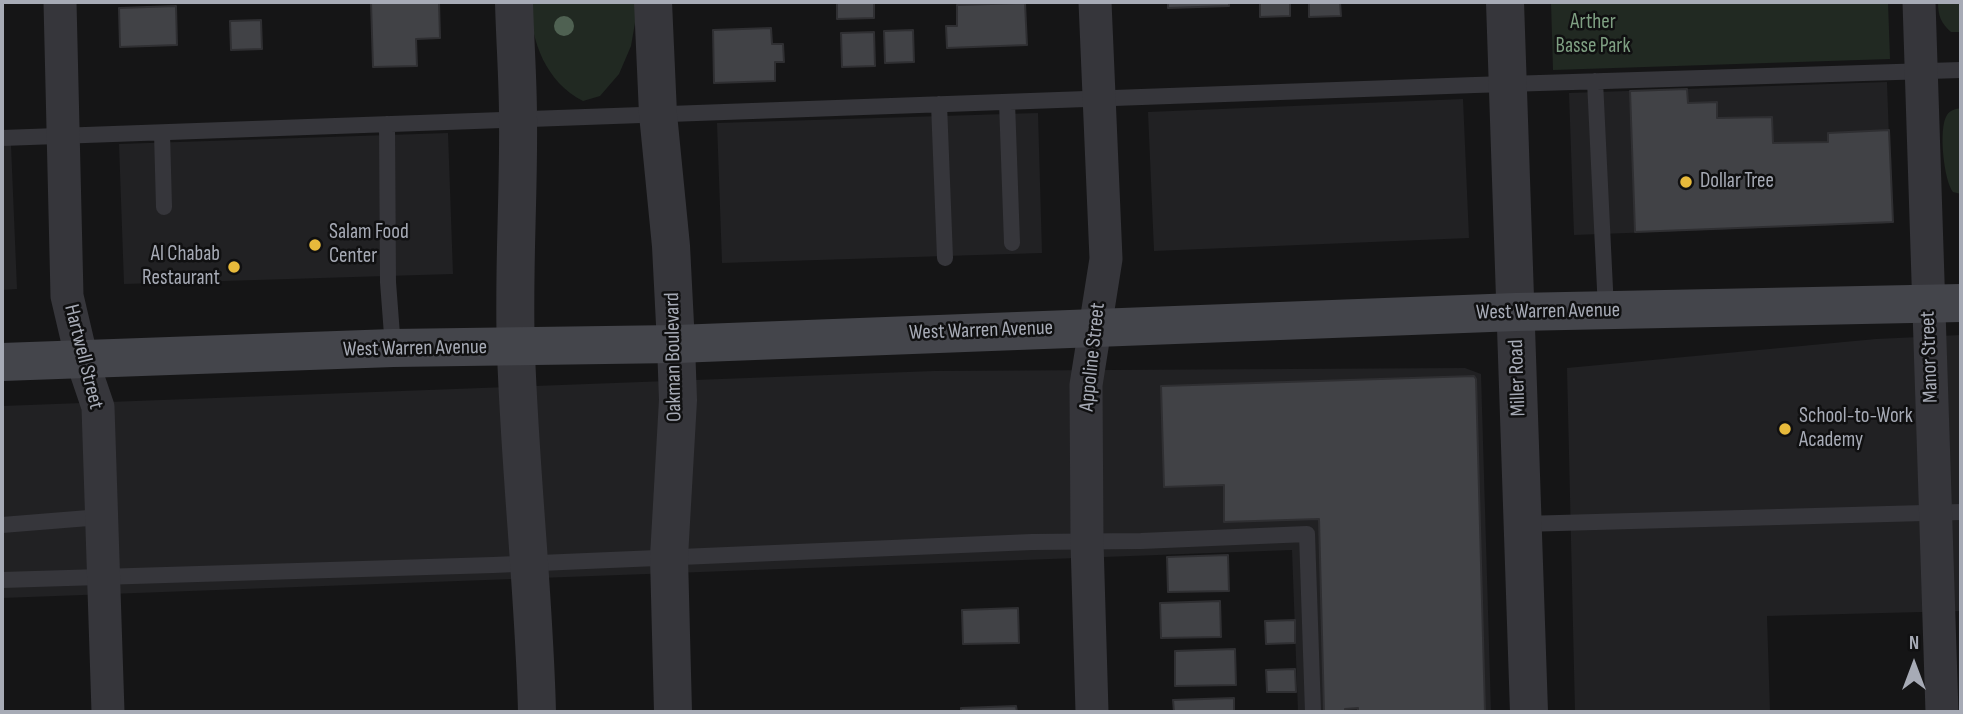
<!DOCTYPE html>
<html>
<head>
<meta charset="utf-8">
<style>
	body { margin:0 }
	#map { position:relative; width:1963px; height:714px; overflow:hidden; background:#151516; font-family:"Sofia Sans Condensed",sans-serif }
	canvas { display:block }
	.frame { position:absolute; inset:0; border:4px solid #a7abb6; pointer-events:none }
	.north { position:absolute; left:1879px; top:630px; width:70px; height:70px; -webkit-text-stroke:5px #101011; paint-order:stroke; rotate:0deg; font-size:19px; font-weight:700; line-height:28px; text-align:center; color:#a7abb6 }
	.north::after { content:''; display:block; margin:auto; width:24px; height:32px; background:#a7abb6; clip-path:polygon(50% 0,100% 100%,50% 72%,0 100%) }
</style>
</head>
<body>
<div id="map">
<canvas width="1963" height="714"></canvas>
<div class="frame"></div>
<div class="north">N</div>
</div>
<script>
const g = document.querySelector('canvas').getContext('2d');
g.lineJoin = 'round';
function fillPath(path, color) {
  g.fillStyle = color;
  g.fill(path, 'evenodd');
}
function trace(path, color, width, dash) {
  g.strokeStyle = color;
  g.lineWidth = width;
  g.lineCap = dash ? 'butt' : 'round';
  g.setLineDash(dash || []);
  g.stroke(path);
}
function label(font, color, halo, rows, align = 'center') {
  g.font = font + ' "Sofia Sans Condensed",sans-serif';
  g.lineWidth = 5;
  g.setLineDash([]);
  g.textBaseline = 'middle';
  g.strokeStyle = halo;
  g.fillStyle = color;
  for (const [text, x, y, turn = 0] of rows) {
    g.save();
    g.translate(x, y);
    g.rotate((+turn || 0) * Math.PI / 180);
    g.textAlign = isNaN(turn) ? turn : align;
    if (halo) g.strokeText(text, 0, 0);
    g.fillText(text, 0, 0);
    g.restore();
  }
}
const built = new Path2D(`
	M1887 82 1892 223 1574 235 1569 93Z
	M1463 99 1469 238 1154 251 1148 112Z
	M1038 113 1042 253 722 263 717 123Z
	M448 133 453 274 124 284 119 144Z
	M2 145H11L17 289 2 290Z
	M1961 335V611L1767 616 1770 712H1575L1567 368 1876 339Z
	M1465 368 1481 374 1491 712H1298L1292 550 2 598V406L934 371Z`);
const green = new Path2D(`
	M530 2H635V23L631 46 619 74 600 96 583 101C546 82 531 42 530 2Z
	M1551 2H1888L1890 59 1553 70Z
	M1938 2H1961V32H1951C1941 23 1938 16 1938 2Z
	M1961 108V194L1953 192C1944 181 1938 128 1947 115 1950 110 1956 109 1961 108Z`);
const building = new Path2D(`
	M371 2H439L440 38 416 39 417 66 373 67Z
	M837 2H874V18L837 19Z
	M1168 2H1229V6L1168 8Z
	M1260 2H1290V16L1260 17Z
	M1309 2H1340L1341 16 1309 17Z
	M1025 3 1027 45 947 48 946 26H957V5Z
	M176 6 177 45 120 47 119 8Z
	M261 20 262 49 231 50 230 21Z
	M771 28 772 44H783L784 62H775V81L714 83 713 30Z
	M913 30 914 62 885 63 884 31Z
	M874 32 875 66 842 67 841 33Z
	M1687 89 1688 103 1717 102V118L1772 117 1773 143 1828 142V133L1889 130 1893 222 1635 232 1630 91Z
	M1474 376 1476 379 1485 712H1358V708L1345 709V712H1324L1319 519 1224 522V485L1164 487 1161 386Z
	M1228 555 1229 591 1168 592 1167 557Z
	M1220 601 1221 637 1161 638 1160 603Z
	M1018 608 1019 643 963 644 962 610Z
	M1295 620V643L1266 644 1265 621Z
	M1235 649 1236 685 1175 686V651Z
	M1295 669 1296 692H1267L1266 670Z
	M1234 698V712H1174L1173 700Z
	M1016 706 1017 712H961V708Z`);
const service = new Path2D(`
	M1595 81 1606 310
	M1007 102 1012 243
	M939 104 945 258
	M387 124 388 282 393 348
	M162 133 164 207
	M2 138 1475 85 1961 70
	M1522 524 1961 512
	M2 525 101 517
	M2 580 493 565 1032 542 1141 541 1307 534 1313 712`);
const minor = new Path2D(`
	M60 2 67 296 82 360 98 407 108 712
	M1919 2 1942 712
	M1092 712 1087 542 1086 385 1106 259 1095 2`);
const tertiary = new Path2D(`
	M514 2C515 41 518 80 518 118 519 196 513 274 516 352 520 472 534 592 537 712
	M653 2 658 114 671 246 676 344 678 400 669 557 673 712
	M1505 2 1529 712`);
const secondary = new Path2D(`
	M2 362 393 348 676 344 1516 312 1961 303`);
const trees = [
	[564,26]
];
const markers = [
	[1686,182,7,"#e8ba3b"],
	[315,245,7,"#e8ba3b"],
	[234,267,7,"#e8ba3b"],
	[1785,429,7,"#e8ba3b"]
];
const parkNames = [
	["Arther",1593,23],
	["Basse Park",1593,47]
];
const poiNames = [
	["Dollar Tree",1700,182],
	["Salam Food",329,233],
	["Center",329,257],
	["Al Chabab",220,255,"right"],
	["Restaurant",220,279,"right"],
	["School-to-Work",1799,417],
	["Academy",1799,441]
];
const streetNames = [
	["West Warren Avenue",1548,312,-1],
	["West Warren Avenue",981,331,-2],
	["West Warren Avenue",415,349,-1],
	["Hartwell Street",83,357,76],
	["Oakman Boulevard",674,357,-91],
	["Appoline Street",1093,357,-84],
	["Manor Street",1930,357,-92],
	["Miller Road",1518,378,-92]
];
fillPath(built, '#212123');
fillPath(green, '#212922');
fillPath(building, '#414246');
trace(building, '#2f2f32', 2);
trace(service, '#36363b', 16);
trace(minor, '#36363b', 33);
trace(tertiary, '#36363b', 38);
trace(secondary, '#44454b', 38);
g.fillStyle = '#4f6152';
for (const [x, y] of trees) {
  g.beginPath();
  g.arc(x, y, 10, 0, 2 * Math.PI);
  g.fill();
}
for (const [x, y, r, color] of markers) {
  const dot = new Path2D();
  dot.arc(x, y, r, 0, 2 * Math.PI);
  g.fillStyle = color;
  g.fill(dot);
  trace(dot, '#101011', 2.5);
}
label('21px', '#7fa083', '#101011', parkNames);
label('21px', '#a7abb6', '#101011', poiNames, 'left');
label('21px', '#a7abb6', '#101011', streetNames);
</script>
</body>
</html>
